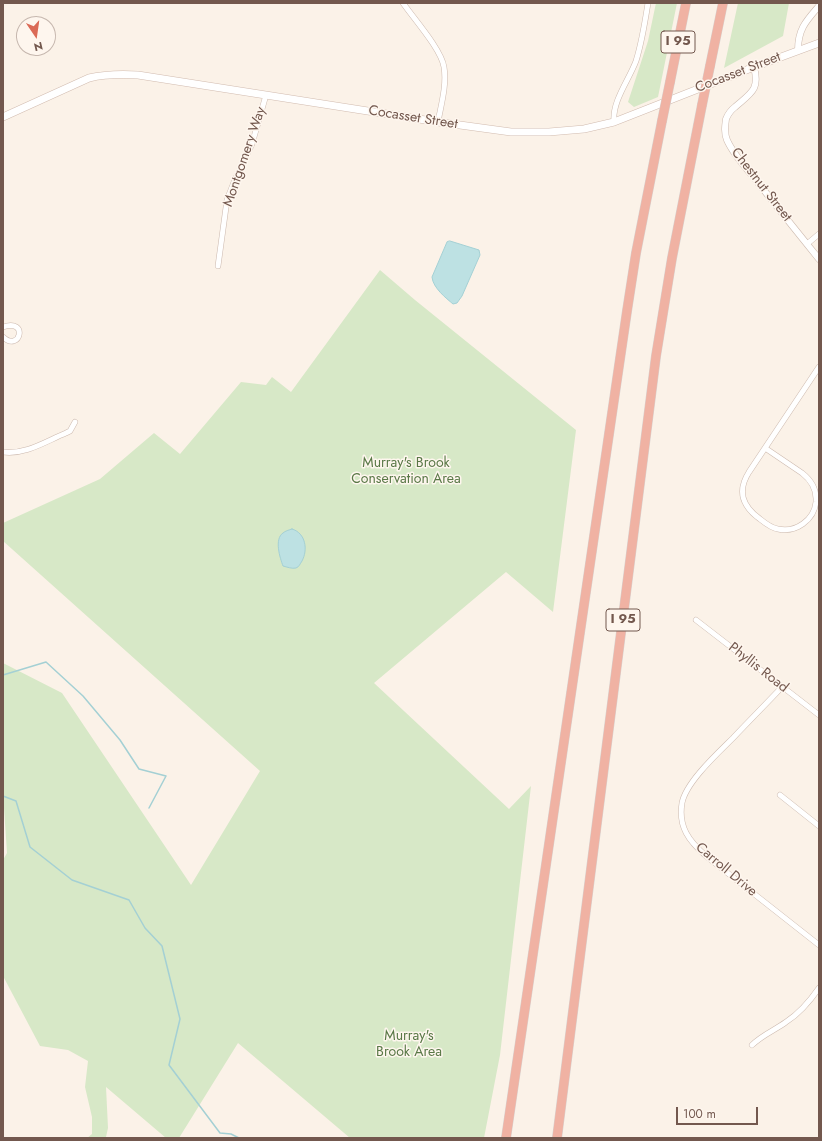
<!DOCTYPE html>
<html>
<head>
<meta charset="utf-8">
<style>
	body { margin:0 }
	#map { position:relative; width:822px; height:1141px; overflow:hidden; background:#fbf2e8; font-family:Jost,sans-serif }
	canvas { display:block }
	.frame { position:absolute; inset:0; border:4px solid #73584e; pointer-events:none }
	.north { position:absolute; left:16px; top:16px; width:40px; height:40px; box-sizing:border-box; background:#fef6ee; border:1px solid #c6b7ae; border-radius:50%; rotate:167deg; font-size:11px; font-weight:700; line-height:16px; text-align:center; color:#73584e }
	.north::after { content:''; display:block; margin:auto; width:14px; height:18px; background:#db6a56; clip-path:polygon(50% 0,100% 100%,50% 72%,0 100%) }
	.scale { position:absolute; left:676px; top:1107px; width:82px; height:18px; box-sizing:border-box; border:2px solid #73584e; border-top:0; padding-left:5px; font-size:12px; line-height:14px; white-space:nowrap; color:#73584e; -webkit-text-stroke:3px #fef6ee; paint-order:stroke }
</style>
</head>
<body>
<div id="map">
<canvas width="822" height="1141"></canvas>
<div class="frame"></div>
<div class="north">N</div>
<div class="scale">100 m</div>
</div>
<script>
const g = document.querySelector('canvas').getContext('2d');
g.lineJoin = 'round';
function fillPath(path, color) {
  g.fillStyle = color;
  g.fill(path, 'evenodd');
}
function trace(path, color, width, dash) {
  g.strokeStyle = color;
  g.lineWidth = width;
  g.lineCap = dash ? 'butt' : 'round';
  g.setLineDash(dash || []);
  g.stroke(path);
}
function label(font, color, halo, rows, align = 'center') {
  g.font = font + ' Jost,sans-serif';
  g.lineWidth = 3;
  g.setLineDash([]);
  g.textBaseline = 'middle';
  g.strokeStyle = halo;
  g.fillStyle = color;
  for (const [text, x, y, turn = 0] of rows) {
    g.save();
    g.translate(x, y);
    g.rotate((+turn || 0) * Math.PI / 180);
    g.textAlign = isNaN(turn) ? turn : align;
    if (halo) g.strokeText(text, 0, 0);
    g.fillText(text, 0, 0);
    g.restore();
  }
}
const green = new Path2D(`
	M656 3H677L658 97 634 107 628 102 648 41Z
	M738 3H789L783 36 724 68Z
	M380 270 415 300 576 430 553 612 506 572 374 683 509 809 531 786 500 1055 484 1138H350L238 1043 179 1138H166L106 1087 108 1128 106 1137 87 1138 92 1134V1117L85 1087 88 1061 68 1050 40 1046 3 976V860L7 853 3 793V663L62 693 191 885 260 771 3 541V523L100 479 154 433 180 454 241 382 266 385 272 377 291 392Z`);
const water = new Path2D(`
	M450 241 479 250 480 255 462 296 457 303 453 304C446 298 433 288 432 277L447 242Z
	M292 529C306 533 308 550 302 561 300 564 299 567 296 568 292 569 287 567 283 566 280 558 274 539 283 533 285 531 289 530 292 529Z`);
const stream = new Path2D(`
	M3 675 46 662 83 696 120 740 139 769 166 776 149 808
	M3 796 16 801 30 847 72 880 129 900 145 928 162 946 180 1019 169 1065 220 1133 231 1134 239 1138`);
const minor = new Path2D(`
	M403 3C414 19 441 49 444 67 447 85 441 105 438 122
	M614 122C612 101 629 80 636 61 642 42 645 22 648 3
	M807 244 819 234
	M218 266 227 200 234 182 252 144 266 95
	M3 327C29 318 20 353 3 337
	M765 448 802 473C811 480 817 490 816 502 814 520 796 533 778 529 771 528 765 523 760 519 742 506 737 491 749 472L819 367
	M3 452C26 455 46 441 66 433L70 431 75 422
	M696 620 819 715
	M782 687C766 704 749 721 733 738 718 753 686 782 682 803 678 827 689 841 706 856L819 945
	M780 795 819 826
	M752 1045C762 1035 775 1030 786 1022 800 1013 810 1001 819 988`);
const tertiary = new Path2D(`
	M798 50C798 29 806 21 819 6
	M754 67C760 90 751 93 735 107 731 110 728 114 726 119 725 126 724 133 727 140 733 154 746 168 756 180 777 207 798 233 819 259`);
const secondary = new Path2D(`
	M3 117 89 78C106 74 120 74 138 75L438 122 511 132H549L584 129 614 122 754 67 819 43`);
const motorway = new Path2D(`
	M710 66 723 3
	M670 82 686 3
	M506 1138 627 311 636 253 662 121
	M557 1138 656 356 672 258 702 105`);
const motorwayBridge = new Path2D(`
	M702 105 710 66
	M662 121 670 82`);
const shields = [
	[678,42,34],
	[623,620,34]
];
const shieldNames = [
	["I 95",678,42],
	["I 95",623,620]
];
const streetNames = [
	["Cocasset Street",738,73,-21],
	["Cocasset Street",413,118,9],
	["Montgomery Way",245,157,-71],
	["Chestnut Street",761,185,52],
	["Phyllis Road",758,668,38],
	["Carroll Drive",726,870,40]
];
const parkNames = [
	["Murray's Brook",406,464],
	["Conservation Area",406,480],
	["Murray's",409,1037],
	["Brook Area",409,1053]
];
fillPath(green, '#d7e8c7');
fillPath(water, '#bde1e3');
trace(water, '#a4d0d4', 1);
trace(stream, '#a4d0d4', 1.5);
trace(minor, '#ccb9ae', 6);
trace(tertiary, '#ccb9ae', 7);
trace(secondary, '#d1bbaf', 8);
trace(motorway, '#d8d0cd', 10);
trace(minor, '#fff', 5);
trace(tertiary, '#fff', 6);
trace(secondary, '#fff', 7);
trace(motorway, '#f0b2a3', 9);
trace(motorwayBridge, '#d8d0cd', 10, []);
trace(motorwayBridge, '#f0b2a3', 9);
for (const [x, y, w] of shields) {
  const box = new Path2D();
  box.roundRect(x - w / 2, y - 11, w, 22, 3);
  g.fillStyle = '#fef6ee';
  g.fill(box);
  trace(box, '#73584e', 1);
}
label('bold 13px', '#73584e', null, shieldNames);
label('14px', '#73584e', '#fef6ee', streetNames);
label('14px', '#597846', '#fef6ee', parkNames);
</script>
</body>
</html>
